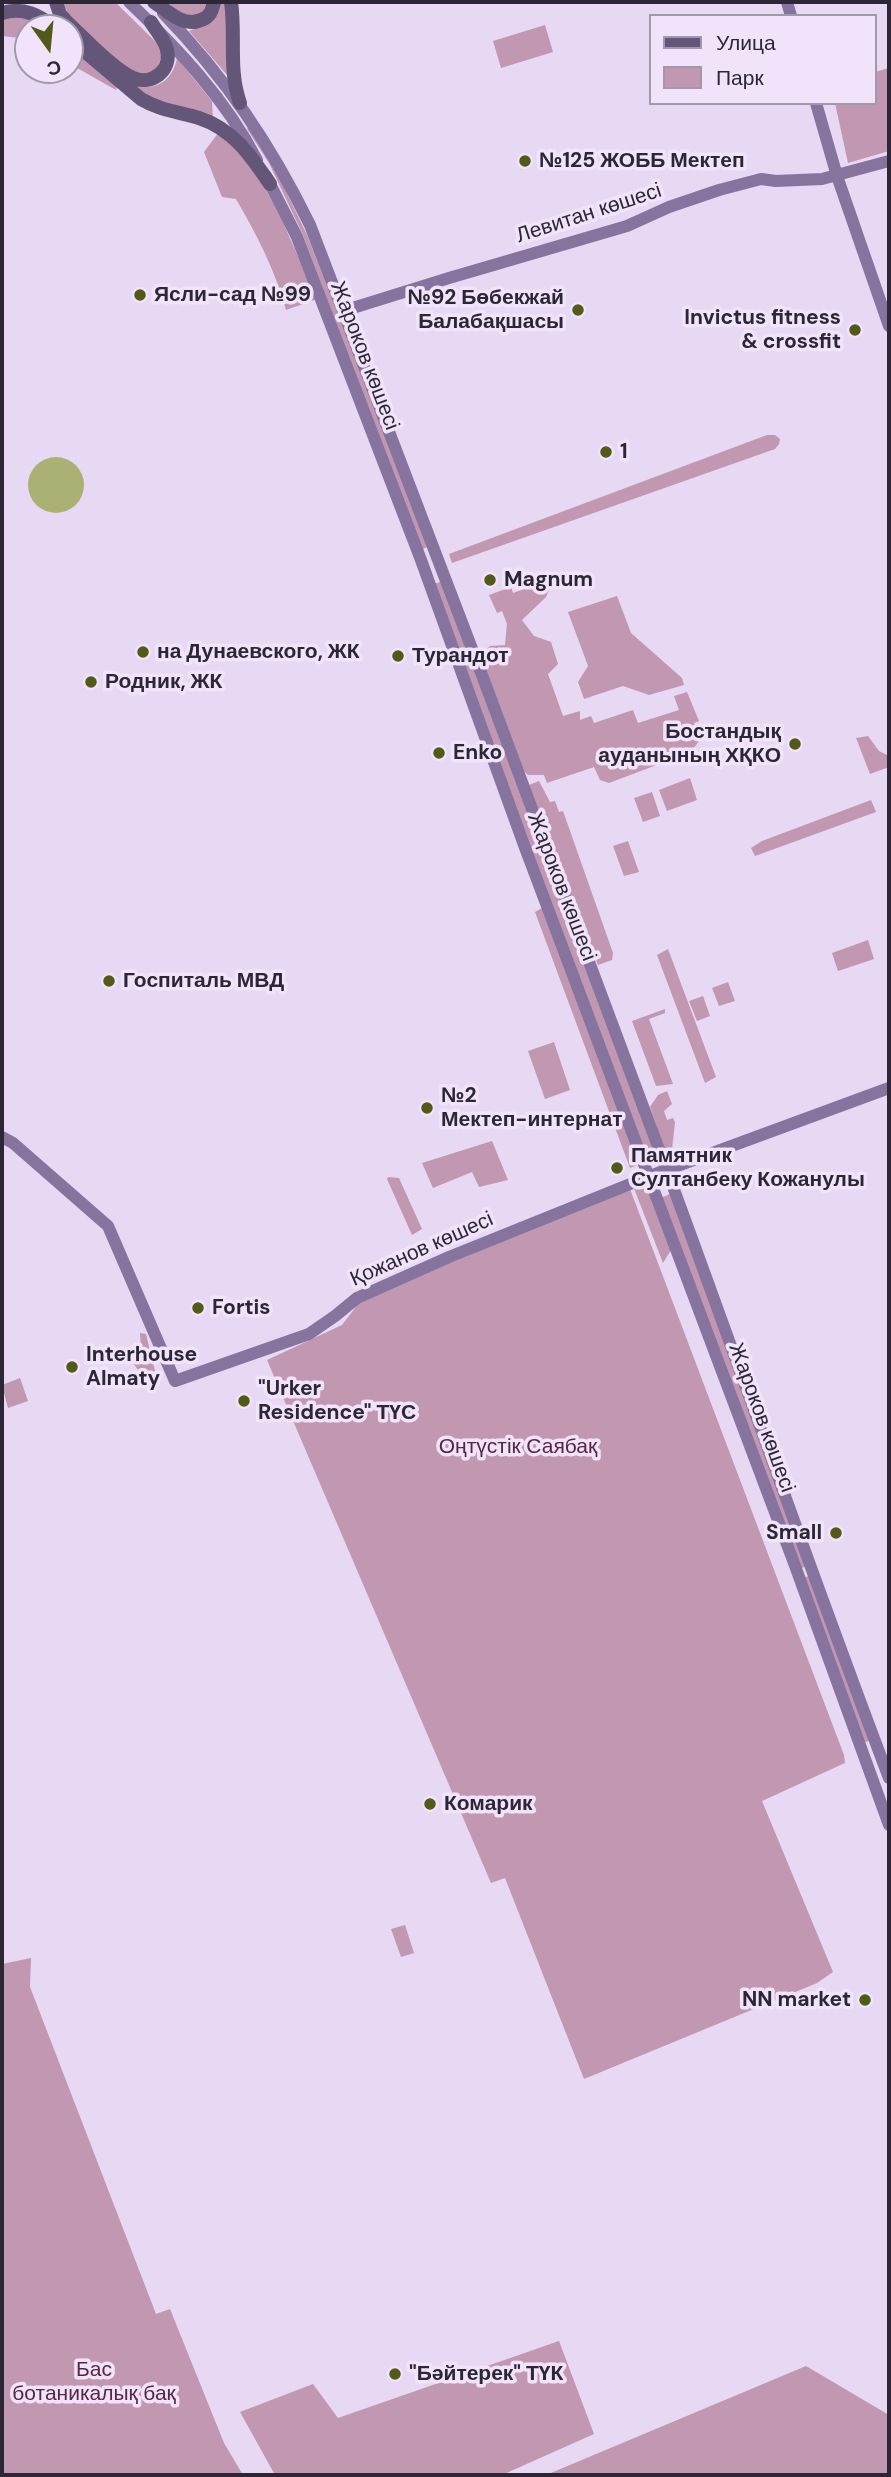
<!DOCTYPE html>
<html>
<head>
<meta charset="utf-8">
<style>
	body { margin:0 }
	#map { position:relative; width:891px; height:2477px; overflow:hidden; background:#e7d8f3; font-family:"DM Sans",sans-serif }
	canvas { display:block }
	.frame { position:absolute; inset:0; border:4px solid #2c2636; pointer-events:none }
	.legend { position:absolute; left:649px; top:14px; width:228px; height:91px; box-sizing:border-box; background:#f1e4fa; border:2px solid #a298ac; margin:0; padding:9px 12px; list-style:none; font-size:21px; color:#2c2636 }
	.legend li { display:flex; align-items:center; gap:14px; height:35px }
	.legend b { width:35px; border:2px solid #a298ac }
	.north { position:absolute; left:14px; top:14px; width:70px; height:70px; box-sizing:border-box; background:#f1e4fa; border:2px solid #a298ac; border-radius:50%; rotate:165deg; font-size:19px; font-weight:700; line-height:28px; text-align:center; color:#2c2636 }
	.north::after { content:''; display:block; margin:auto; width:24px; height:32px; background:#525a19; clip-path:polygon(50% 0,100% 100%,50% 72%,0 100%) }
</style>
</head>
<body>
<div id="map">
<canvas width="891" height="2477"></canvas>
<div class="frame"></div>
<ul class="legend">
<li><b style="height:9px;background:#635679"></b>Улица</li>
<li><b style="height:19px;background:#c297b1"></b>Парк</li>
</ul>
<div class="north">С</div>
</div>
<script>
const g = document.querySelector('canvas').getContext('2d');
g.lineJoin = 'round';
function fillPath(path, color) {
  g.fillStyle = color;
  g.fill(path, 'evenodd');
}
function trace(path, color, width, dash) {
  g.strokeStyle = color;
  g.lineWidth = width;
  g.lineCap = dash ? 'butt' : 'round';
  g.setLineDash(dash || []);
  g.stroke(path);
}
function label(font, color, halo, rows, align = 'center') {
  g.font = font + ' "DM Sans",sans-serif';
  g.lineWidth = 7;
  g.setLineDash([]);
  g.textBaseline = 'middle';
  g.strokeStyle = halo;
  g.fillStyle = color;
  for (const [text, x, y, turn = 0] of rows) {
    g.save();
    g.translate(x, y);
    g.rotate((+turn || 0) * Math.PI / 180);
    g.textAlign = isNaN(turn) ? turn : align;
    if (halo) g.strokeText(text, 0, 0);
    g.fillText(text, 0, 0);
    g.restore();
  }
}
const green = new Path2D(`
	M63 2H115L157 43 162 55 158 67 146 76 128 70 70 18Z
	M167 2H209L204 11 195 17 178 12Z
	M218 2H227V75L189 31 202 26Z
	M26 16 50 28H28V39L2 36V19Z
	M545 25 553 52 501 68 493 41Z
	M70 45 117 86 116 90 70 64Z
	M177 58 212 101 213 119 157 103 134 85C156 92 173 80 177 58Z
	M889 68V151L848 163 835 103H875V72Z
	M248 128 272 162 307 235 429 546 421 550 303 235 269 163 247 129Z
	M219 132 255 169 281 218 317 299 286 310C275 270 257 235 236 199L222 197 204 152Z
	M767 435H775L780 439 779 444 775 449 452 563 449 554Z
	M554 578 546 597 522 620 534 636 551 642 558 664 548 674 563 716 580 711V720L591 716 594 723 633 710 638 723 679 710 674 696 687 692 699 721 694 723 699 741 691 752 609 783 600 780 594 767 547 783 544 775H528L520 768 480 656 490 646 505 645 507 624 502 611 497 613 489 595 511 587 513 593Z
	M447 580 471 650 456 656 430 585Z
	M617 596 631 633 682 678 684 685 649 695 623 686 584 699 578 682 588 666 568 612Z
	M475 660 658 1146 641 1152 460 667Z
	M868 736 879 751 889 756V767L870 774 856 738Z
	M690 778 697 800 667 811 659 790Z
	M539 781 550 802 555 801 559 812 563 811 613 953 612 960 598 965 534 805 529 785Z
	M652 792 660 816 643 822 634 798Z
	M871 800 876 812 755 856 751 848 762 841Z
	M628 841 639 872 624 876 613 846Z
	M542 908 638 1161V1165L630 1168 535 912Z
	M868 940 874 959 838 971 832 953Z
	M668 949 716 1077 705 1083 657 955Z
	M728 982 735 1001 719 1006 712 988Z
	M703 996 710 1016 697 1021 689 1001Z
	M665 1009V1013L649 1019 673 1084 656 1086 632 1021Z
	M554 1042 570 1090 545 1099 528 1051Z
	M667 1091 672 1104 664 1111 667 1120 673 1118 675 1122 671 1159 667 1156 650 1107 658 1095Z
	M492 1141 508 1180 479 1187 472 1172 433 1188 422 1163Z
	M388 1177 399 1178 422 1229 412 1235 387 1179Z
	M633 1186 647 1188 671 1250 663 1263Z
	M630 1189 844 1755 845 1763 762 1801 833 1972 817 1983 584 2079 505 1878 491 1883 267 1360 342 1325 361 1300 472 1252Z
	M670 1194 805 1566 801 1569 661 1198Z
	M140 1333 146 1334 157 1379 147 1385C142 1371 130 1363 126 1350L141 1349Z
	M20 1378 28 1401 8 1408 2 1385Z
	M811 1575 871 1740 863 1743 803 1578Z
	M405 1925 414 1953 401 1957 391 1929Z
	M31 1958 30 1987 156 2314 170 2309 224 2443 243 2475H2V1964Z
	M559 2341 594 2434 502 2475H275L240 2412 313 2384 338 2418Z
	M806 2366 889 2415V2475H546Z`);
const water = new Path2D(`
	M28 485a28 28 0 1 1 56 0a28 28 0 1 1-56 0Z`);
const secondary = new Path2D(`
	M129 2C178 49 225 98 257 160
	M787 2 791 16
	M163 13C225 77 271 145 310 225 433 544 554 863 672 1184 745 1382 814 1581 889 1778
	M816 103 837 176 889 326
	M266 176 297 237 421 560 524 845 794 1563 889 1825
	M343 311 449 278 627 226 669 207 719 190 761 179 776 181 822 179 889 161
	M2 1137 13 1143 108 1226 175 1381 309 1334 335 1316 357 1298 449 1257 650 1176 889 1088`);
const primary = new Path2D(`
	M56 2 60 14 67 22C83 37 114 70 133 78 152 86 172 70 167 50 165 40 156 31 151 22
	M154 2C168 11 183 28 201 20 210 17 212 11 214 2
	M231 2C236 36 228 69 240 103
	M2 13C24 6 39 16 57 28
	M70 39 141 99C159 110 179 112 199 118 233 129 251 156 270 184`);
const markers = [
	[525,161,7,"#525a19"],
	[140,295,7,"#525a19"],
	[578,310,7,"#525a19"],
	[855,330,7,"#525a19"],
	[606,452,7,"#525a19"],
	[490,580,7,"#525a19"],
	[143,652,7,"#525a19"],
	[398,656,7,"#525a19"],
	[91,682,7,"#525a19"],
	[795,744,7,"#525a19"],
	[439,753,7,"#525a19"],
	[109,981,7,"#525a19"],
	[427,1108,7,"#525a19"],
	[617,1168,7,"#525a19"],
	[198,1308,7,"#525a19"],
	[72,1367,7,"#525a19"],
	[244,1401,7,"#525a19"],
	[836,1533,7,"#525a19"],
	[430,1804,7,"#525a19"],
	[865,2000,7,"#525a19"],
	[395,2374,7,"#525a19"]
];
const poiNames = [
	["№125 ЖОББ Мектеп",539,161],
	["Ясли-сад №99",154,295],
	["№92 Бөбекжай",564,298,"right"],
	["Балабақшасы",564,322,"right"],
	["Invictus fitness",841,318,"right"],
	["& crossfit",841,342,"right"],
	["1",620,452],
	["Magnum",504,580],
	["на Дунаевского, ЖК",157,652],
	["Турандот",412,656],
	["Родник, ЖК",105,682],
	["Бостандық",781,732,"right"],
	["ауданының ХҚКО",781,756,"right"],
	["Enko",453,753],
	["Госпиталь МВД",123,981],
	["№2",441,1096],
	["Мектеп-интернат",441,1120],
	["Памятник",631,1156],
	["Султанбеку Кожанулы",631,1180],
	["Fortis",212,1308],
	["Interhouse",86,1355],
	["Almaty",86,1379],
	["\"Urker",258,1389],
	["Residence\" ТҮС",258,1413],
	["Small",822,1533,"right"],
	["Комарик",444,1804],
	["NN market",851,2000,"right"],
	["\"Бәйтерек\" ТҮК",409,2374]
];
const streetNames = [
	["Левитан көшесі",589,214,-18],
	["Жароков көшесі",364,356,69],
	["Жароков көшесі",561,887,69],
	["Қожанов көшесі",422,1250,-24],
	["Жароков көшесі",761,1418,70]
];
const parkNames = [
	["Оңтүстік Саябақ",518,1447],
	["Бас",94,2370],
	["ботаникалық бақ",94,2394]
];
fillPath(green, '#c297b1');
fillPath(water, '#abb175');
trace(secondary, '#86749f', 12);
trace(primary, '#635679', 14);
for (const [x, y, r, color] of markers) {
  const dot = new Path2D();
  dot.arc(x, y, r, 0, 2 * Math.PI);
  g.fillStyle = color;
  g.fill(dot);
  trace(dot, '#f1e4fa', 2.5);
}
label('bold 21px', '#2c2636', '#f1e4fa', poiNames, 'left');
label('21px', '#2c2636', '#f1e4fa', streetNames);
label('21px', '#552842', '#f1e4fa', parkNames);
</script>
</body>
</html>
